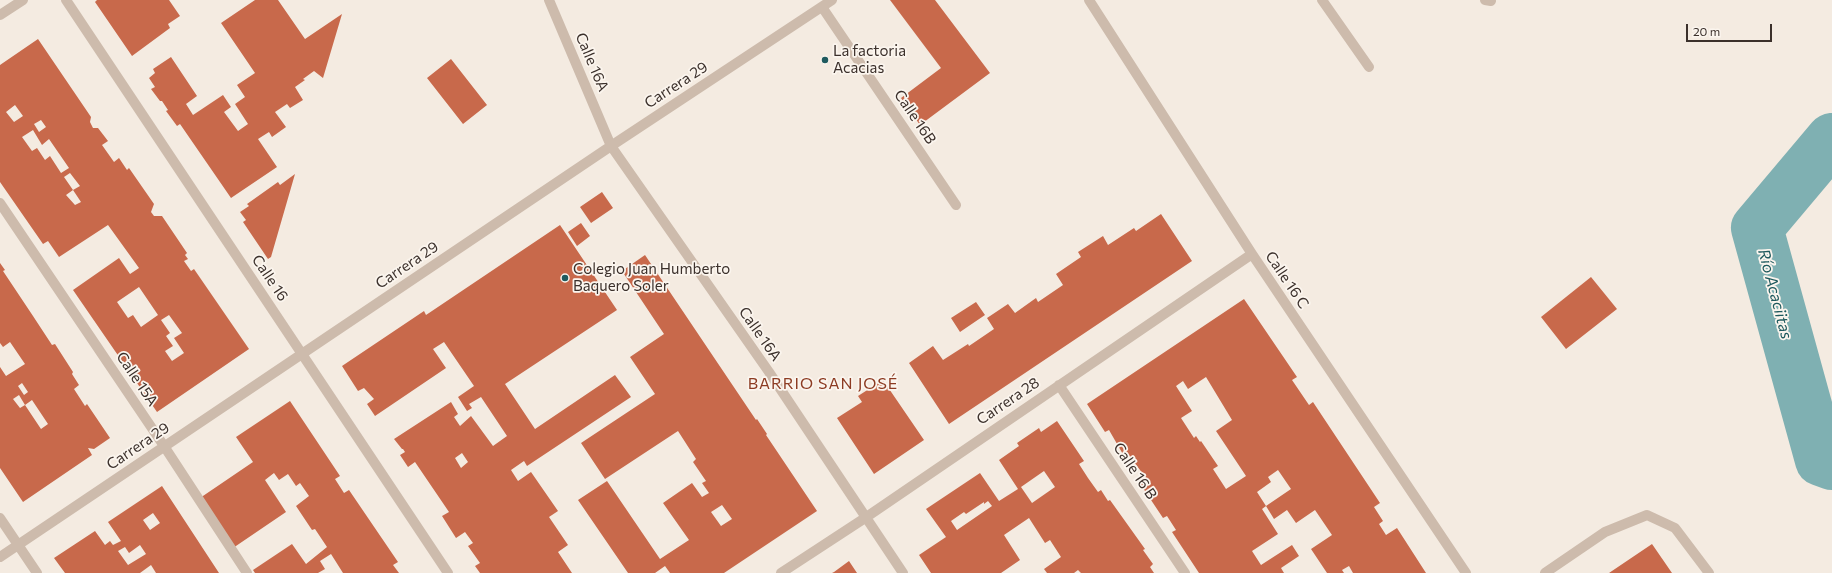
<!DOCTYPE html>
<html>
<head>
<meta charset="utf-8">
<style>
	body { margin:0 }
	#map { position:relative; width:1832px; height:573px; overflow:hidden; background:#f4ebe1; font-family:Commissioner,sans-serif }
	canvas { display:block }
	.scale { position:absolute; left:1686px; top:24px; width:86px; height:18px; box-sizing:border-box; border:2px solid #3b302b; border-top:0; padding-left:5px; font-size:12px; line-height:14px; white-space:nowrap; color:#3b302b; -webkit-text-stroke:3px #fbf5ee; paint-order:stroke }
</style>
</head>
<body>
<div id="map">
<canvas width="1832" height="573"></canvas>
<div class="scale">20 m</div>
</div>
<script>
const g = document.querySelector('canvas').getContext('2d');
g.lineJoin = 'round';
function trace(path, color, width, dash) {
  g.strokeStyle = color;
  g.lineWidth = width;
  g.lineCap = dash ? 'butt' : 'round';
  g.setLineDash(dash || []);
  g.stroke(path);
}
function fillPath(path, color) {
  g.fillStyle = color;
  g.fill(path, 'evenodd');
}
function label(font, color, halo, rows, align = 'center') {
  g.font = font + ' Commissioner,sans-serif';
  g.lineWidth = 3.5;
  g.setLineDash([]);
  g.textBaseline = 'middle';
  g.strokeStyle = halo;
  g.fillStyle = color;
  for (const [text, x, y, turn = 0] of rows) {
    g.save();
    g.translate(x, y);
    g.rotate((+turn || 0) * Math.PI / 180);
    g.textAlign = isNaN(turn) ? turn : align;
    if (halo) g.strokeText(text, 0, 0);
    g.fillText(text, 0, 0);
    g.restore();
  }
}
const river = new Path2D(`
	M1832 139 1757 228 1821 460 1832 464`);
const building = new Path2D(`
	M97 0H169L180 16 168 24 170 28 132 56 95 2Z
	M255 0H278L305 39 342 14 323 78 314 71 303 79 305 80 295 87 303 100 290 108 287 104 275 112 286 127 272 137 269 132 258 139 277 167 231 198 180 124 177 126 166 111 168 110 162 101H160L151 89 155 87 149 78 155 73 153 69 171 57 197 96 186 104 193 115 223 95 231 107 224 112 238 131 248 124 235 104 245 97 237 85 255 73 221 23Z
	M890 0H935L990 73 920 125 901 98 941 68Z
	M38 39 91 117 90 122 93 128H98L108 141 102 145 114 162 119 158 127 170 129 168 154 204 151 212 154 216H162L187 253 185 255 188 259 184 261 191 271 194 269 249 349 157 412 73 290 119 258 130 274 139 268 108 225 59 257 48 241 43 244 0 182V65ZM15 105 23 116 14 122 6 112ZM41 120 46 127 39 132 34 124ZM33 130 42 145 49 139 69 168 61 173 50 156 45 160 37 148 32 151 22 137ZM70 173 80 186 73 190 64 177ZM73 190 81 202 75 205 66 195ZM139 287 158 315 141 327 133 315 128 318 117 302ZM169 315 182 333 174 338 184 353 172 361 165 351 173 346 166 336 170 333 161 320Z
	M451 59 487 105 463 124 427 78Z
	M295 174 271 257 268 259 243 222 246 220 240 212 249 206 247 204 278 182 280 185Z
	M602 192 613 208 591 223 580 207Z
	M1161 214 1192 261 949 424 909 363 933 346 943 360 968 344 969 346 994 329 987 318 1008 304 1015 313 1036 298 1038 302 1063 285 1056 274 1081 257 1078 252 1103 236 1108 245 1134 228 1136 231Z
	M581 223 590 236 577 246 568 232Z
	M560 225 617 310 505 384 535 429 615 375 631 397 527 466 524 461 511 470 518 481 531 472 558 511 549 517 568 545 558 552 572 573H480L475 566 480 563 468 546 473 543 465 532 456 538 442 516 449 512 415 462 408 467 400 455 405 452 403 449H402L394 439 451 402 458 414 454 417 460 426 471 416 493 446 507 436 481 397 469 404 472 408 467 411 458 397 474 386 444 342 433 349 446 368 375 416 367 404 374 399 364 388 358 391 342 366 424 311 426 315 429 313ZM462 453 468 462 461 468 455 458Z
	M645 255 756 420 757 419 767 434 766 435 817 511 724 573H670L665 566 655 573H628L578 500 607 481 660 559 689 540 663 503 692 483 702 497 709 493 702 483 706 481 693 462 696 459 678 431 605 479 581 443 655 394 630 357 664 334 622 271ZM722 505 732 519 721 526 711 512Z
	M0 263 5 270 3 271 33 316 52 345 55 344 73 372 72 374 79 385 74 389 85 406 87 404 110 438 94 449 88 448 92 455 23 502 0 468V367L6 376 25 364 10 342 3 347 0 343ZM22 383 28 392 24 395 18 386ZM19 395 25 405 20 408 13 399ZM32 400 48 424 41 429 25 405Z
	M1591 277 1617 309 1566 349 1541 317Z
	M1244 299 1297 377 1292 380 1309 405 1313 402 1380 503 1374 507 1383 521 1379 524 1386 535 1397 528 1426 573H1353L1349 566 1342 570 1344 573H1327L1311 549 1332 535 1315 510 1296 523 1287 510 1274 519 1266 506 1262 509 1278 534 1252 551 1261 565 1292 545 1299 556 1281 568 1284 573H1199L1172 532 1176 530 1167 516 1163 518 1139 482 1146 478 1128 454 1124 456 1109 430 1105 432 1087 404ZM1206 377 1232 420 1216 431 1246 476 1226 489 1213 469 1218 466 1201 441 1200 442 1196 436 1194 438 1181 418 1192 411 1176 386 1183 381 1188 389ZM1278 470 1291 489 1266 506 1257 492 1271 482 1268 477Z
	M976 302 985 315 960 332 951 318Z
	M883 380 924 440 874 474 837 418 862 402 858 396Z
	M290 401 340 476 335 479 344 493 349 490 398 562 393 565 399 573H343L331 554 320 561 325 569 318 573H255L253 570 292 544 306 564 327 547 315 529 312 530 296 506 309 496 300 483 296 486 288 474 279 480 274 473 265 480 286 512 233 548 200 498 253 462 236 437Z
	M1057 421 1084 461 1079 464 1088 478 1098 492 1101 490 1108 501 1110 500 1145 549 1143 550 1153 564 1150 567 1154 573H1081L1078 570 1074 573H1047L1044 569 1061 557 1050 540 1045 543 1029 518 1004 535 1020 560 1001 573H931L919 555 946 537 926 509 980 473 999 501 1018 489 999 460 1019 446 1017 443 1039 428 1041 432ZM1044 471 1055 487 1032 503 1021 487ZM988 501 992 506 957 530 951 521 964 512 966 514 984 502V504Z
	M162 486 219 573H156L151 565 140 573H65L54 558 95 531 105 545 110 541 113 545 121 541 108 522ZM153 513 160 523 150 530 143 520ZM140 545 146 554 128 565 118 551 125 547 129 553Z
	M1652 544 1672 573H1609Z
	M849 561 857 573H832L834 572Z`);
const minor = new Path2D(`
	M66 0 448 573
	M549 0 611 146 769 372 903 573
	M1089 0 1252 254 1466 573
	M1322 0 1369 67
	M1485 0 1491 1
	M822 7 956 205
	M0 15 23 0
	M0 203 164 446 247 573
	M1059 385 1185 573
	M0 518 37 573
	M0 557 611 146 832 0
	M781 573 865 518 1252 254
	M1545 573 1605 532 1647 515 1675 528 1709 573`);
const markers = [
	[825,60,4,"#1f5a5e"],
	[565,278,4,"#1f5a5e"]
];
const poiNames = [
	["La factoria",833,51],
	["Acacias",833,68],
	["Colegio Juan Humberto",573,269],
	["Baquero Soler",573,286]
];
const streetNames = [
	["Calle 16A",592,62,67],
	["Carrera 29",676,85,-33],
	["Calle 16B",915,117,56],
	["Carrera 29",407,265,-34],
	["Calle 16",270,278,56],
	["Calle 16 C",1287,280,56],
	["Calle 16A",760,334,55],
	["Calle 15A",137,379,56],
	["Carrera 28",1008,401,-34],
	["Carrera 29",138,446,-34],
	["Calle 16 B",1135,471,56]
];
const waterNames = [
	["Río Acaciitas",1775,294,75]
];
const neighbourhoodNames = [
	["BARRIO SAN JOSÉ",823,384]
];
trace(river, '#7fb0b2', 52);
fillPath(building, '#c8694b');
trace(minor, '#cdbbac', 10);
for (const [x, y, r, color] of markers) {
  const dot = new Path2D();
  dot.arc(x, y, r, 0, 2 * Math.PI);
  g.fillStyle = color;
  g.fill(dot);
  trace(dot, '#fbf5ee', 1.5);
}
label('15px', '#3b302b', '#fbf5ee', poiNames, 'left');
label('15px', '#3b302b', '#fbf5ee', streetNames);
label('italic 16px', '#1f5a5e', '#fbf5ee', waterNames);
g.letterSpacing = '1px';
label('16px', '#8c3b22', '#fbf5ee', neighbourhoodNames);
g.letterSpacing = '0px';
</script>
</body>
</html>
